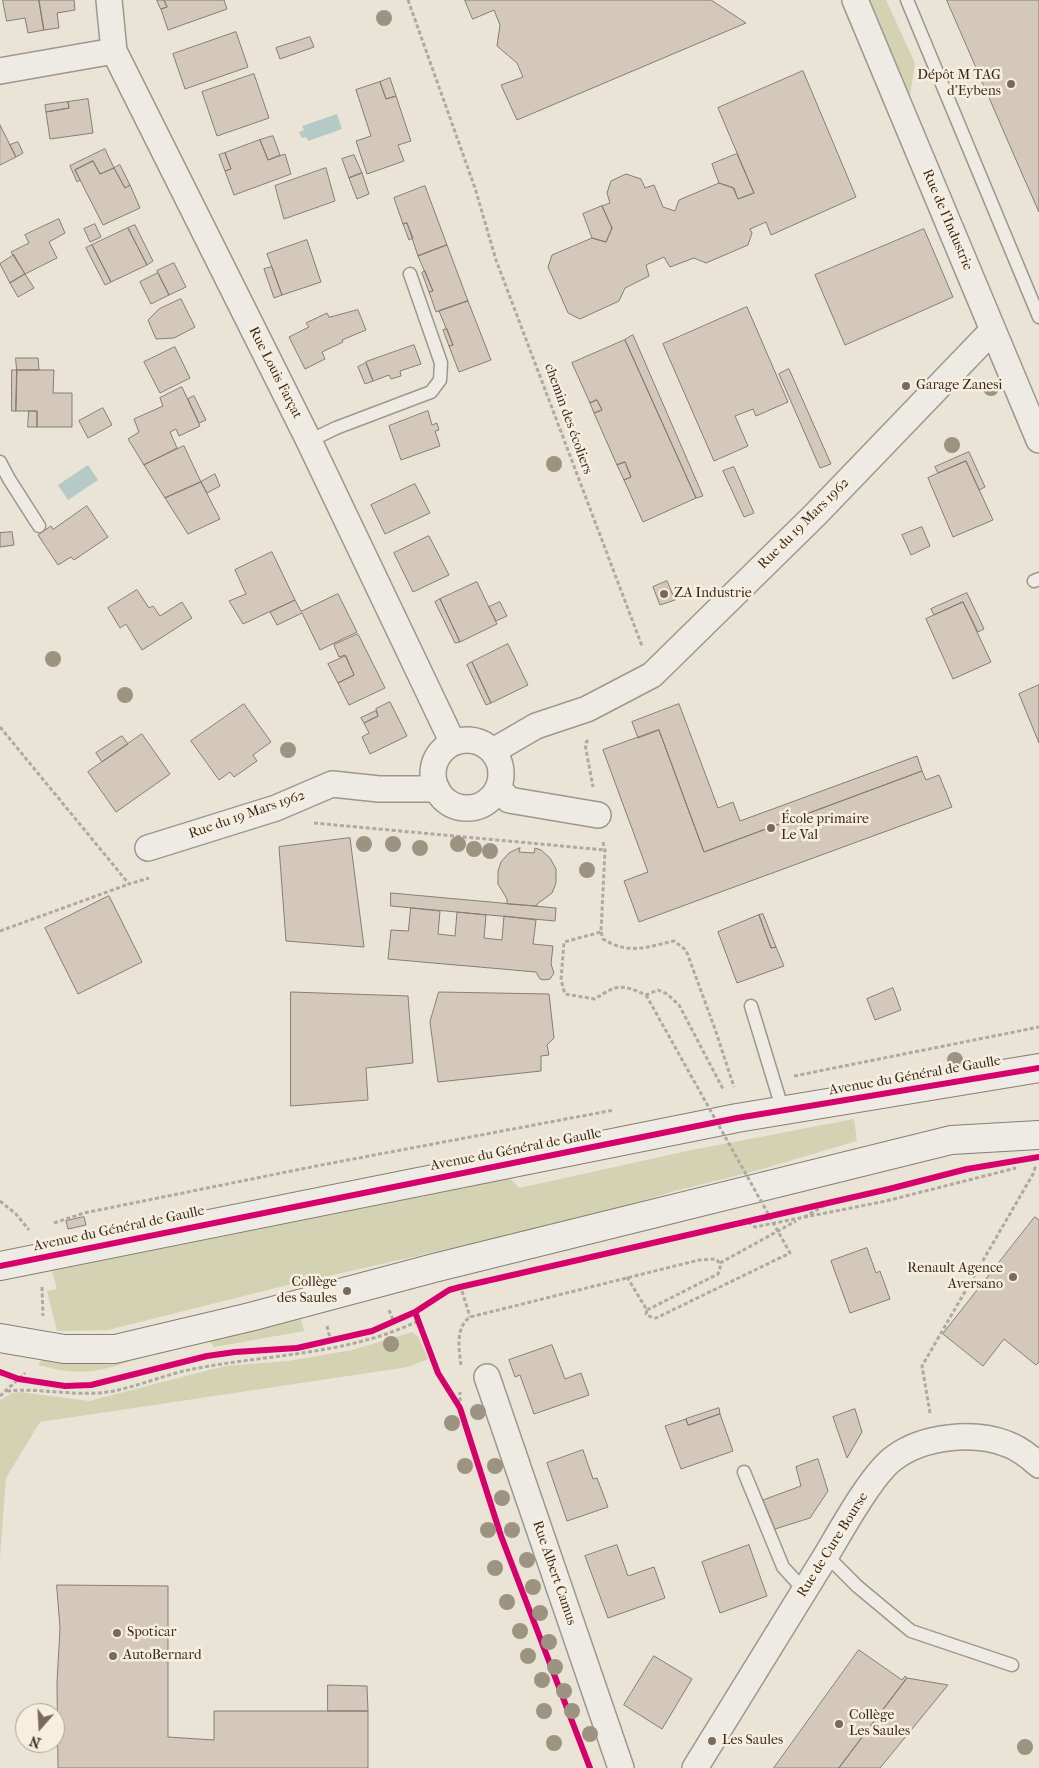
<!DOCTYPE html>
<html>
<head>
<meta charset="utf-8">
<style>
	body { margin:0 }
	#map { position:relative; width:1039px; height:1768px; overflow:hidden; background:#e9e4d6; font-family:"IM FELL French Canon",serif }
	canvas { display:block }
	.north { position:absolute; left:15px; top:1703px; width:50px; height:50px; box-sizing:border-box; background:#f6efdf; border:1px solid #aca091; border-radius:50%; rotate:199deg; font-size:14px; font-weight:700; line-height:20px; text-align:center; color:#3c291c }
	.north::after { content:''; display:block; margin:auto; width:18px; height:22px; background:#796a5d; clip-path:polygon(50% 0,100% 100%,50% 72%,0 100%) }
</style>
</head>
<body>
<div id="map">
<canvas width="1039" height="1768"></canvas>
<div class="north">N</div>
</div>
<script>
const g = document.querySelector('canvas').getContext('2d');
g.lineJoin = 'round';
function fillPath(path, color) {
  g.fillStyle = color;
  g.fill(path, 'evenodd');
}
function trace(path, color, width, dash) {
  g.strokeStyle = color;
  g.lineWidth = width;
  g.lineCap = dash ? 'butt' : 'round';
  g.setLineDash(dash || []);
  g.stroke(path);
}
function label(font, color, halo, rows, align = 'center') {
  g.font = font + ' "IM FELL French Canon",serif';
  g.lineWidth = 5;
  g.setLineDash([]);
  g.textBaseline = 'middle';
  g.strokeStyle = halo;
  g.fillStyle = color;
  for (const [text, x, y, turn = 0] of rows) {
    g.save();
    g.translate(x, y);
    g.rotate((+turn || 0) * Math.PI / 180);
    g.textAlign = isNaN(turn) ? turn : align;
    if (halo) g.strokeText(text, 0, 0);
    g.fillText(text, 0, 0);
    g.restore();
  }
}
const green = new Path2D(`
	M869 0H886L915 63 910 96Z
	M854 1119 857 1141 759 1170 675 1191 612 1210 466 1245 288 1285 108 1330 57 1331 47 1291 57 1289 52 1271 465 1188 508 1176 519 1188 692 1150Z
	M301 1319 304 1331 214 1347 210 1341Z
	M412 1332 419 1338 428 1359 408 1367 40 1422 6 1478 0 1558V1400L12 1393 20 1392 89 1401 225 1366 288 1361 352 1350Z
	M142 1357C101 1372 81 1377 38 1365L43 1358 94 1361Z`);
const water = new Path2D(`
	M337 114 342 129 308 141 306 137 302 138 299 132 304 130 302 126Z
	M88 465 98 480 68 500 58 485Z`);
const building = new Path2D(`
	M3 0H39L44 30 28 33 25 18 7 21Z
	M39 0H74L75 10 57 13 59 28 44 30Z
	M157 0H164L167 7 161 9Z
	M164 0H224L227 9 168 30 161 9 167 7Z
	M465 0H711L746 23 517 120 501 85 523 77 517 63 497 46 500 25 494 10 473 19Z
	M947 0H1039V212L1020 169Z
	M236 32 248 67 185 89 173 54Z
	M310 37 314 47 280 59 276 48Z
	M803 71 856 197 771 235 766 222 750 229 752 233 748 245 706 263 694 258 670 267 664 257 646 265 649 276 625 288 619 301 580 319 568 313 548 267 552 255 592 238 606 242 612 228 602 206 610 203 607 193 611 181 626 174 641 179 645 188 654 185 663 207 675 211 679 200 719 183 733 188 738 199 754 193 718 108Z
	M254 74 269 118 217 136 202 92Z
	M390 78 396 96 386 99 380 82Z
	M380 82 386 99 396 96 411 141 398 145 404 161 367 174 356 141 371 136 356 90Z
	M88 99 93 133 50 139 46 112 69 108 68 102Z
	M68 102 69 108 46 112 45 105Z
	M0 125 16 157 0 165Z
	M273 136 280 155 268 160 260 140Z
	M260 140 268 160 285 154 291 174 234 195 225 171 231 169 225 153Z
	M18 142 23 153 16 157 10 145Z
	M105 149 114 168 100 174 93 161 75 170 80 180 77 182 70 166Z
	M225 153 231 169 225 171 219 155Z
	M737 154 754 193 738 199 734 188 719 183 712 164Z
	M354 155 362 173 349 178 342 159Z
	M93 161 100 174 114 168 125 188 130 185 140 208 103 225 75 170Z
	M120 165 130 185 125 188 114 168Z
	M326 168 335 201 284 219 275 186Z
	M362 173 369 194 357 199 349 178Z
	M425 186 447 245 418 256 407 223 403 224 394 198Z
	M602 206 612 228 606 242 592 238 583 214Z
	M59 219 65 233 49 242 57 258 25 274 11 252 29 243 25 235Z
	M407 223 413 238 409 240 403 224Z
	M95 224 101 237 90 242 84 229Z
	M135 225 153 261 147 265 128 228Z
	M128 228 147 265 111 282 92 245Z
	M924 229 953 297 845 345 815 275Z
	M307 240 321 282 282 295 267 254Z
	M92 245 111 282 105 285 86 248Z
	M447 245 468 301 436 312 429 292 433 291 418 256Z
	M14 255 25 274 10 283 0 264Z
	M174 263 186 287 169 295 157 271Z
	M272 267 282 295 274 298 264 269Z
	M425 271 433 291 429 292 422 273Z
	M158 273 169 295 151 304 140 282Z
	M25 274 34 288 18 297 10 283Z
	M181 299 195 327 174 338 156 339 148 320 159 309Z
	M468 301 491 360 459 372 449 346 453 345 439 311Z
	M747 307 788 402 756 416 753 409 735 416 748 446 714 461 663 344Z
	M358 310 366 330 342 340 343 342 322 352 325 359 305 369 289 337 309 327 306 323 327 313 329 317Z
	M447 329 453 345 449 346 443 330Z
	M633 335 703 496 696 498 625 340Z
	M625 340 696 498 643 522 624 480 631 477 625 462 617 465 594 413 602 410 597 400 590 403 572 363Z
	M414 345 421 364 400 371 401 376 391 379 389 375 373 381 366 362Z
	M175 347 190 378 160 393 144 362Z
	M16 358H38L39 370H17Z
	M366 363 373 381 365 384 358 367Z
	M789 369 831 464 820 468 779 374Z
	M12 370H17L16 411H12Z
	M17 370H54L53 393H72V427H37V411H16Z
	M182 387 200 426 179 436 176 429 170 432 177 448 144 465 128 439 139 432 134 419 163 406 160 398Z
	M194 396 206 420 199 423 188 399Z
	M597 400 602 410 594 413 590 403Z
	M103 408 112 425 88 438 79 421Z
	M29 411H37V427H28Z
	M428 411 432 425 437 423 439 430 435 431 440 446 401 460 389 426Z
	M184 446 201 482 165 498 144 465Z
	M969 452 985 487 979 490 966 461 938 473 935 467Z
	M966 461 993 520 953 537 928 478Z
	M625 462 631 477 624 480 617 465Z
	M734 467 754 513 744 517 723 471Z
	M215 474 220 486 207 493 201 482Z
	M201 482 220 519 188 534 165 498Z
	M415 484 430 513 385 534 371 505Z
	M87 506 108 537 74 560 71 557 58 565 38 535 51 526 53 529Z
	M922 527 930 546 911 555 902 535Z
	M12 532 14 545 0 547V533Z
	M429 536 449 575 413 592 394 553Z
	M272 552 295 600 243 624 229 601 246 594 235 570Z
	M667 581 675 600 660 605 653 587Z
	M477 582 497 624 460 642 440 599Z
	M137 590 149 608 153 606 160 616 182 602 192 618 142 650 126 624 120 628 108 608Z
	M967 593 984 629 978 632 963 602 934 615 931 609Z
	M338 594 357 632 320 650 302 613 277 625 270 612 295 600 301 611Z
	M440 599 460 642 455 643 435 602Z
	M500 602 507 616 496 621 489 607Z
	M963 602 991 662 953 679 926 619Z
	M358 634 385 688 349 705 338 683 354 675 345 655 339 657 334 645Z
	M508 644 528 685 491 703 472 662Z
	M346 656 354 675 338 683 328 664Z
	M472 662 491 703 486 705 467 665Z
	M1039 685V743L1019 694Z
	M390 702 407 736 370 754 362 737 369 733 364 723 378 716 376 709Z
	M244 704 271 742 253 755 257 761 234 777 230 772 219 780 191 741Z
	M679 704 718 808 733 802 740 821 917 756 922 771 704 852 659 730 638 738 632 722Z
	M376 711 378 716 364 723 361 718Z
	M659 730 704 852 922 771 926 780 939 775 952 807 639 922 624 881 648 872 603 750Z
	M142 734 170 774 116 812 88 772Z
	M122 736 128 744 102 762 96 753Z
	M350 838 364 947 286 941 279 847Z
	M520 848 519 852 534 853 535 848 541 850 550 858 556 869V883L552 893 537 904V906L507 904V899L498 884V871L501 862 509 853Z
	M391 893 556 908 555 921 391 906Z
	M109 896 142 962 78 994 45 928Z
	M411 908 440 911 438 934 455 936 457 912 486 915 484 938 502 940 504 916 536 920 533 944 553 946 551 964 554 973 550 979 544 980 540 979 536 972 388 959 391 930 408 931Z
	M763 914 776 947 771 948 759 915Z
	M759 915 771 948 776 947 784 966 737 983 718 932Z
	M893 988 901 1010 875 1020 867 999Z
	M291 992 408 996 413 1063 366 1068 368 1100 291 1106Z
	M439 992 549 994 554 1038 547 1045 549 1055 541 1056V1071L438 1082 430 1022Z
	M84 1217 86 1225 68 1229 66 1221Z
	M1035 1217 1039 1220V1362L1036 1365 1004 1339 983 1366 943 1334Z
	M867 1248 876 1273 880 1271 890 1299 850 1313 831 1261Z
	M552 1345 565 1379 581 1373 589 1395 534 1414 520 1375 515 1377 509 1360Z
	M719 1408 720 1414 688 1425 686 1419Z
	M855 1409 862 1432 847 1458 833 1417Z
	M720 1414 733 1451 681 1469 665 1426 686 1419 688 1425Z
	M583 1450 593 1479 597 1478 608 1507 567 1521 547 1463Z
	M818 1459 828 1491 810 1518 775 1529 763 1500 801 1486 796 1467Z
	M617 1545 628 1576 654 1567 665 1598 608 1618 585 1556Z
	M749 1545 767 1596 720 1613 702 1562Z
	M57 1585 168 1586V1737L214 1740V1711H368V1768H58L57 1683 60 1628Z
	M859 1650 902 1680 905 1676 907 1678 839 1768H774Z
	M654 1656 692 1679 662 1729 624 1705Z
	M907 1678 948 1685 880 1768H839Z
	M328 1685 367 1686 368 1711H328Z`);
const path = new Path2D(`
	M408 0 475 188 496 260 642 646
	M0 727 129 884 149 878
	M588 740 585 744 593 787
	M314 823 605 850
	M603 842 605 850 601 932 564 942 561 980 565 994 595 999C617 984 622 984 646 995L658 990 667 994 679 1005 723 1089
	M0 931 129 884
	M601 932 603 939C629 955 646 947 674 941L686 950 715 1029 734 1087
	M794 1076 1039 1027
	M0 1201 16 1214 29 1230
	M804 1217 831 1202
	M748 1222 755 1227 886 1201 1016 1168
	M54 1223 84 1213 316 1166 614 1110
	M720 1263 796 1221
	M627 1277 647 1310 646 1314 654 1319
	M42 1287 43 1316
	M462 1291 470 1317
	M389 1310 394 1322
	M327 1326 331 1342
	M461 1365C459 1349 455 1328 470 1317L699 1260 716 1259C721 1264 721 1268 718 1274L647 1310
	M7 1391C38 1388 67 1395 98 1393 128 1391 162 1375 193 1369 269 1354 348 1355 418 1321
	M0 1396 25 1373
	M460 1408V1392
	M930 1413 922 1366 1033 1174 1036 1165`);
const service = new Path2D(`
	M907 0 1039 317
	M309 441 336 428 431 392 440 380 441 363 410 274
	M0 462 9 479 39 526
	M1034 581 1039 579
	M751 1006 783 1111
	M744 1472 783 1567 804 1590
	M826 1555 857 1586 911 1631 1012 1665`);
const minor = new Path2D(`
	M109 0 114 51 309 441 453 743
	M855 0 1039 440
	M0 71 114 51
	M433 774a34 34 0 1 1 68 0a34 34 0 1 1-68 0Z
	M493 751 536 726 587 709 652 675 815 515 993 330
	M498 788 509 800 598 815
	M148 848 276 808 332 784 379 789H437
	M487 1377 621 1768
	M695 1768C739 1697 783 1625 827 1554 842 1529 872 1474 894 1458 923 1436 974 1431 1007 1444 1019 1448 1030 1457 1039 1465`);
const secondary = new Path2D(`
	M0 1266 737 1118 1039 1068
	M0 1338 64 1349H115L250 1317 434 1268 951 1140 1039 1135`);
const pathBridge = new Path2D(`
	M646 995 790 1253 654 1319`);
const cycleway = new Path2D(`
	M0 1266 737 1118 1039 1068
	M415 1312 438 1373 460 1408 501 1536 590 1768
	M0 1372 19 1379 65 1386 91 1385 207 1356 235 1352 297 1348 372 1331 415 1312 449 1290 460 1287 889 1189 967 1169 1039 1157`);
const trees = [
	[384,18],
	[991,388],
	[952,445],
	[554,464],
	[53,659],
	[125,695],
	[288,750],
	[364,844],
	[393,844],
	[458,844],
	[420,848],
	[474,849],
	[490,851],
	[587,870],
	[955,1060],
	[391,1344],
	[478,1412],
	[452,1423],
	[465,1466],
	[495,1466],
	[502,1498],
	[488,1530],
	[512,1530],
	[527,1560],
	[495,1568],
	[533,1587],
	[507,1602],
	[540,1613],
	[520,1631],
	[549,1642],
	[528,1656],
	[555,1667],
	[542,1680],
	[564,1691],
	[544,1711],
	[572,1711],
	[590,1734],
	[554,1743],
	[1025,1747]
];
const markers = [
	[1011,84,5,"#796a5d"],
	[906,386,5,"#796a5d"],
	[664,594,5,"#796a5d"],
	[771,828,5,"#796a5d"],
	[1013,1277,5,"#796a5d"],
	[347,1291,5,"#796a5d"],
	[117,1633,5,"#796a5d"],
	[113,1656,5,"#796a5d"],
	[839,1724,5,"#796a5d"],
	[712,1741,5,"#796a5d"]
];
const poiNames = [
	["Dépôt M TAG",1001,76,"right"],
	["d'Eybens",1001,92,"right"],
	["Garage Zanesi",916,386],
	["ZA Industrie",674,594],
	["École primaire",781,820],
	["Le Val",781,836],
	["Renault Agence",1003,1269,"right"],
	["Aversano",1003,1285,"right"],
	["Collège",337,1283,"right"],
	["des Saules",337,1299,"right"],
	["Spoticar",127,1633],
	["AutoBernard",123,1656],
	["Collège",849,1716],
	["Les Saules",849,1732],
	["Les Saules",722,1741]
];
const streetNames = [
	["Rue de l'Industrie",947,220,67],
	["Rue Louis Farçat",275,373,63],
	["chemin des écoliers",568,419,70],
	["Rue du 19 Mars 1962",804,524,-45],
	["Rue du 19 Mars 1962",247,815,-19],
	["Avenue du Général de Gaulle",915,1076,-10],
	["Avenue du Général de Gaulle",516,1150,-11],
	["Avenue du Général de Gaulle",119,1229,-12],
	["Rue de Cure Bourse",833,1545,-58],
	["Rue Albert Camus",554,1573,71]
];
fillPath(green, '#d3d2b2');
fillPath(water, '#b5c9c7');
fillPath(building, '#d4c8bb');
trace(building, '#847e75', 1);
trace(service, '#9d978e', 15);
trace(minor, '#9d978e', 28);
trace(secondary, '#847e75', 30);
trace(path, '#aea9a3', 3, [4, 2.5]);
trace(service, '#eeebe4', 12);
trace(minor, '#eeebe4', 25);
trace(secondary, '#eeebe4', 28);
trace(pathBridge, '#aea9a3', 3, [4, 2.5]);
trace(cycleway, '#d6006c', 6);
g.fillStyle = '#9c9380';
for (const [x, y] of trees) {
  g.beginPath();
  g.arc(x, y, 8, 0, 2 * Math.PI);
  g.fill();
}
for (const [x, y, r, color] of markers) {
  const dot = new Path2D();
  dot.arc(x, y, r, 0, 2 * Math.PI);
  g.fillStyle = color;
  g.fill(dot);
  trace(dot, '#f6efdf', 2);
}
label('14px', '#3c291c', '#f6efdf', poiNames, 'left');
label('14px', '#3c291c', '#f6efdf', streetNames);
</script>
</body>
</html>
